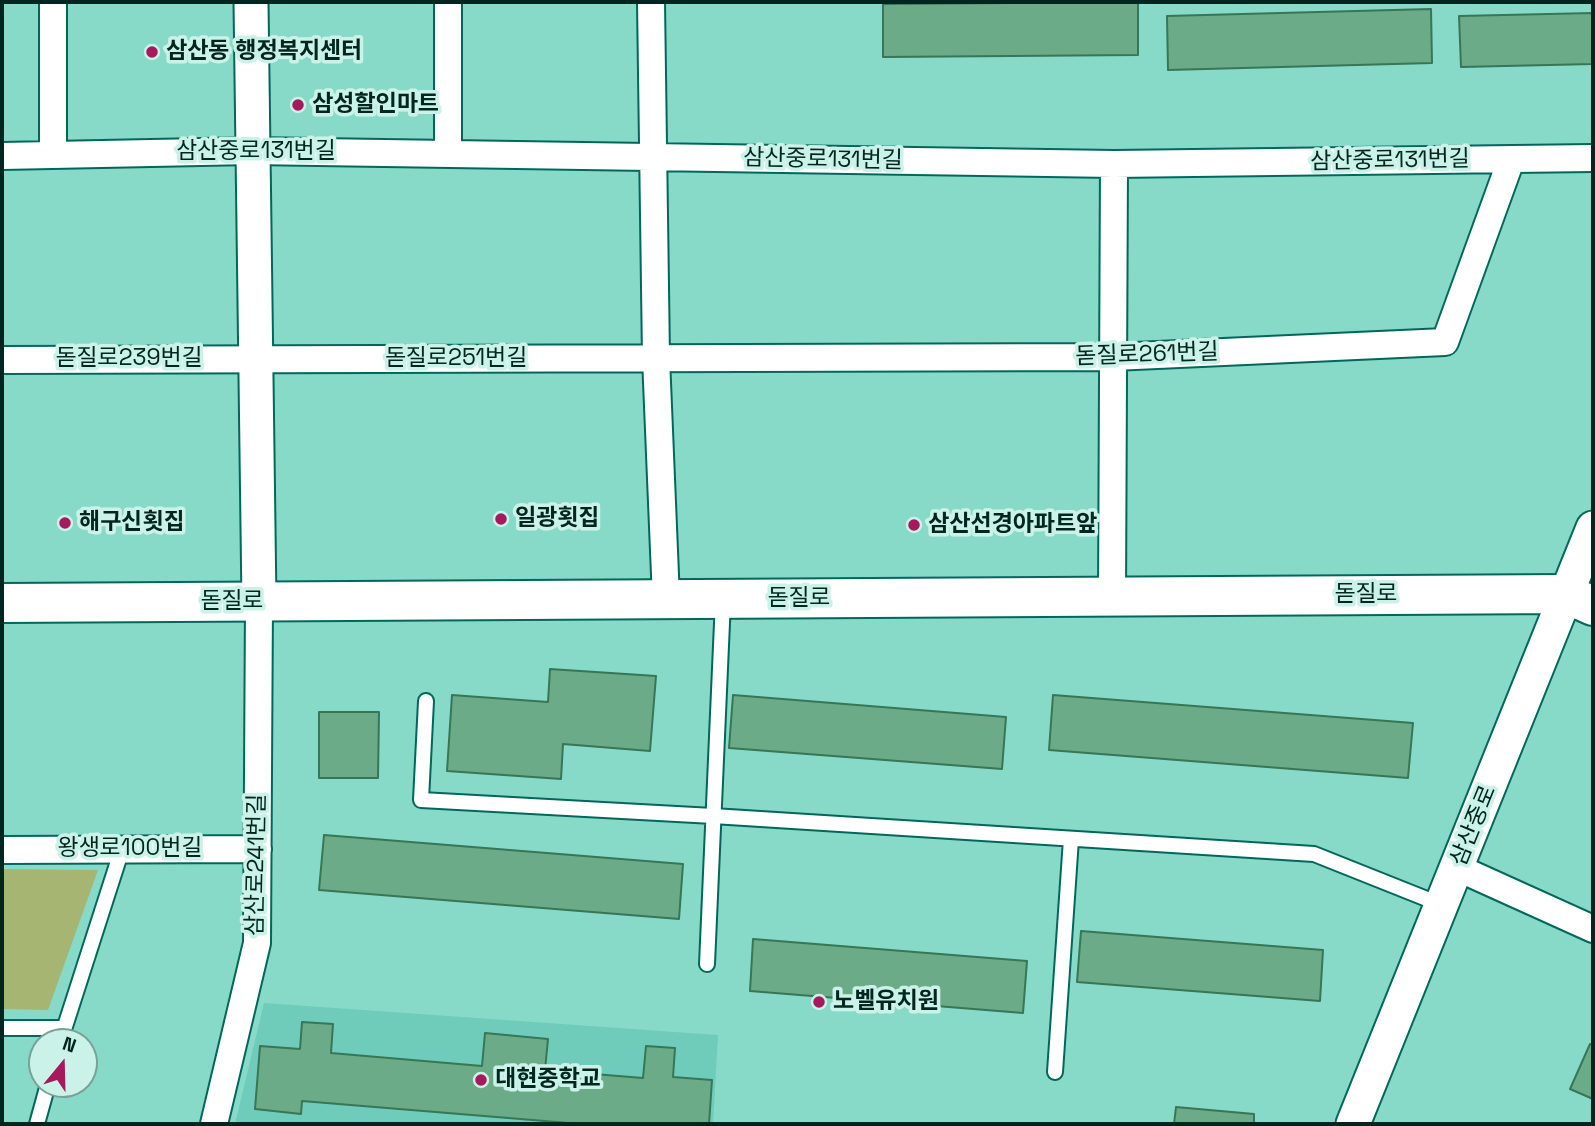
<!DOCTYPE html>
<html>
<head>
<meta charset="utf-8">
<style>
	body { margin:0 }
	#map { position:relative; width:1595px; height:1126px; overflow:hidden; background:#87dac8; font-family:"Space Grotesk",sans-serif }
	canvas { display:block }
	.frame { position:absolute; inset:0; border:4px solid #01251f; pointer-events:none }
	.north { position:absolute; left:28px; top:1028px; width:70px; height:70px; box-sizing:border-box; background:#cbf2e8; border:2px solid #7aa098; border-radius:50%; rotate:19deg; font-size:19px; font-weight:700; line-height:28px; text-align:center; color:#01251f }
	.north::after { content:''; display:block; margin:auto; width:24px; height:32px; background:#a6195c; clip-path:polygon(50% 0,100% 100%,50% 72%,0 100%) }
</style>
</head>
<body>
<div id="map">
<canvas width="1595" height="1126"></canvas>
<div class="frame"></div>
<div class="north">N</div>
</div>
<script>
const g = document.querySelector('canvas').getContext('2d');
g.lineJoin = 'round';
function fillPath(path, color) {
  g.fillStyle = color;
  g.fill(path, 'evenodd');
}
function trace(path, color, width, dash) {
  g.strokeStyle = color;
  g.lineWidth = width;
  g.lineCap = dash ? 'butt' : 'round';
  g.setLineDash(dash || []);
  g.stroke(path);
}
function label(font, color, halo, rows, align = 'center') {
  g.font = font + ' "Space Grotesk","Noto Sans KR",sans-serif';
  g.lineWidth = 7;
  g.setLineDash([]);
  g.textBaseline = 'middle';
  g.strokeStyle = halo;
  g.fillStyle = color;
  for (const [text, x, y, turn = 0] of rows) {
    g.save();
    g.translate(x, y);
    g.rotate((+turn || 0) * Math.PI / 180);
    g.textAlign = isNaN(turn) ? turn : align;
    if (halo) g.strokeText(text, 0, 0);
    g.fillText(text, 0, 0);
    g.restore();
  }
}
const built = new Path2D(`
	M264 1003 718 1035 713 1124H235Z`);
const green = new Path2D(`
	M2 869 98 870 48 1010 2 1009Z`);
const building = new Path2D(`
	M1138 2V55L883 57V4Z
	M1431 9 1432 63 1168 70 1167 16Z
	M1593 13V64L1461 67 1459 16Z
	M550 669 656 676 650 751 563 744 561 779 447 771 452 695 548 702Z
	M733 695 1006 717 1002 769 729 748Z
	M1053 695 1413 723 1408 778 1049 750Z
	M319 712H379L378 778H319Z
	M324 835 683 864 679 919 319 890Z
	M1081 931 1323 950 1320 1001 1077 982Z
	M753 939 1027 961 1023 1013 750 991Z
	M302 1022 333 1024 331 1053 482 1066 485 1033 548 1039 545 1070 643 1078 646 1046 675 1048 673 1077 712 1080 709 1124H581L302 1101 301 1114 255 1109 260 1046 300 1049Z
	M1590 1044 1593 1045V1099L1570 1089Z
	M1176 1107 1254 1114V1124H1174Z`);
const service = new Path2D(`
	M426 701 421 800 713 816 1314 854 1442 905
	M707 964 723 600
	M2 1028H63
	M60 1042 122 849
	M1055 1072 1071 839
	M37 1124 48 1084`);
const minor = new Path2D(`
	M53 2V155
	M651 2 656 358 666 599
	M448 153V2
	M2 156 251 151 1114 164 1593 158
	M2 360 1113 357 1445 342 1511 160
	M1112 597 1114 164
	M2 850 258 849
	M1458 868 1593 929
	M214 1124 257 943 259 602`);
const tertiary = new Path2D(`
	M251 2 259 602
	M1353 1124 1593 528`);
const secondary = new Path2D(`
	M2 603 1566 594 1593 606`);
const markers = [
	[152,52,7,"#a6195c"],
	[298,105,7,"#a6195c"],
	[501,519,7,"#a6195c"],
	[65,523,7,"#a6195c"],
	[914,525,7,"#a6195c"],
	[819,1002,7,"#a6195c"],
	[481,1080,7,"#a6195c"]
];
const poiNames = [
	["삼산동 행정복지센터",166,52],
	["삼성할인마트",312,105],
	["일광횟집",515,519],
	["해구신횟집",79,523],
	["삼산선경아파트앞",928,525],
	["노벨유치원",833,1002],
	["대현중학교",495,1080]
];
const streetNames = [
	["삼산중로131번길",256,152],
	["삼산중로131번길",823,160,1],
	["삼산중로131번길",1390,161,-1],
	["돋질로261번길",1147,355,-2],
	["돋질로239번길",129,359],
	["돋질로251번길",456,359],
	["돋질로",1366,595],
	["돋질로",799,599],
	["돋질로",232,602],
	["삼산중로",1474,826,-68],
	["왕생로100번길",130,849],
	["삼산로241번길",257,865,-89]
];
fillPath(built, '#70ccba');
fillPath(green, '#a6b571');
fillPath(building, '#6bab88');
trace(building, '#377656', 2);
trace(service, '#00685a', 18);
trace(minor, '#00685a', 30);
trace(tertiary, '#00685a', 37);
trace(secondary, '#00685a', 42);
trace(service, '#fff', 14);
trace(minor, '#fff', 26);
trace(tertiary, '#fff', 33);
trace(secondary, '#fff', 38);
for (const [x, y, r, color] of markers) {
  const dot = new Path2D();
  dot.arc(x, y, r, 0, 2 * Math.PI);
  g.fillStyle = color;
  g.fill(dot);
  trace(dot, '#cbf2e8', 2.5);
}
label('bold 23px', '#01251f', '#cbf2e8', poiNames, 'left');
label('23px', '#01251f', '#cbf2e8', streetNames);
</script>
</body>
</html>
